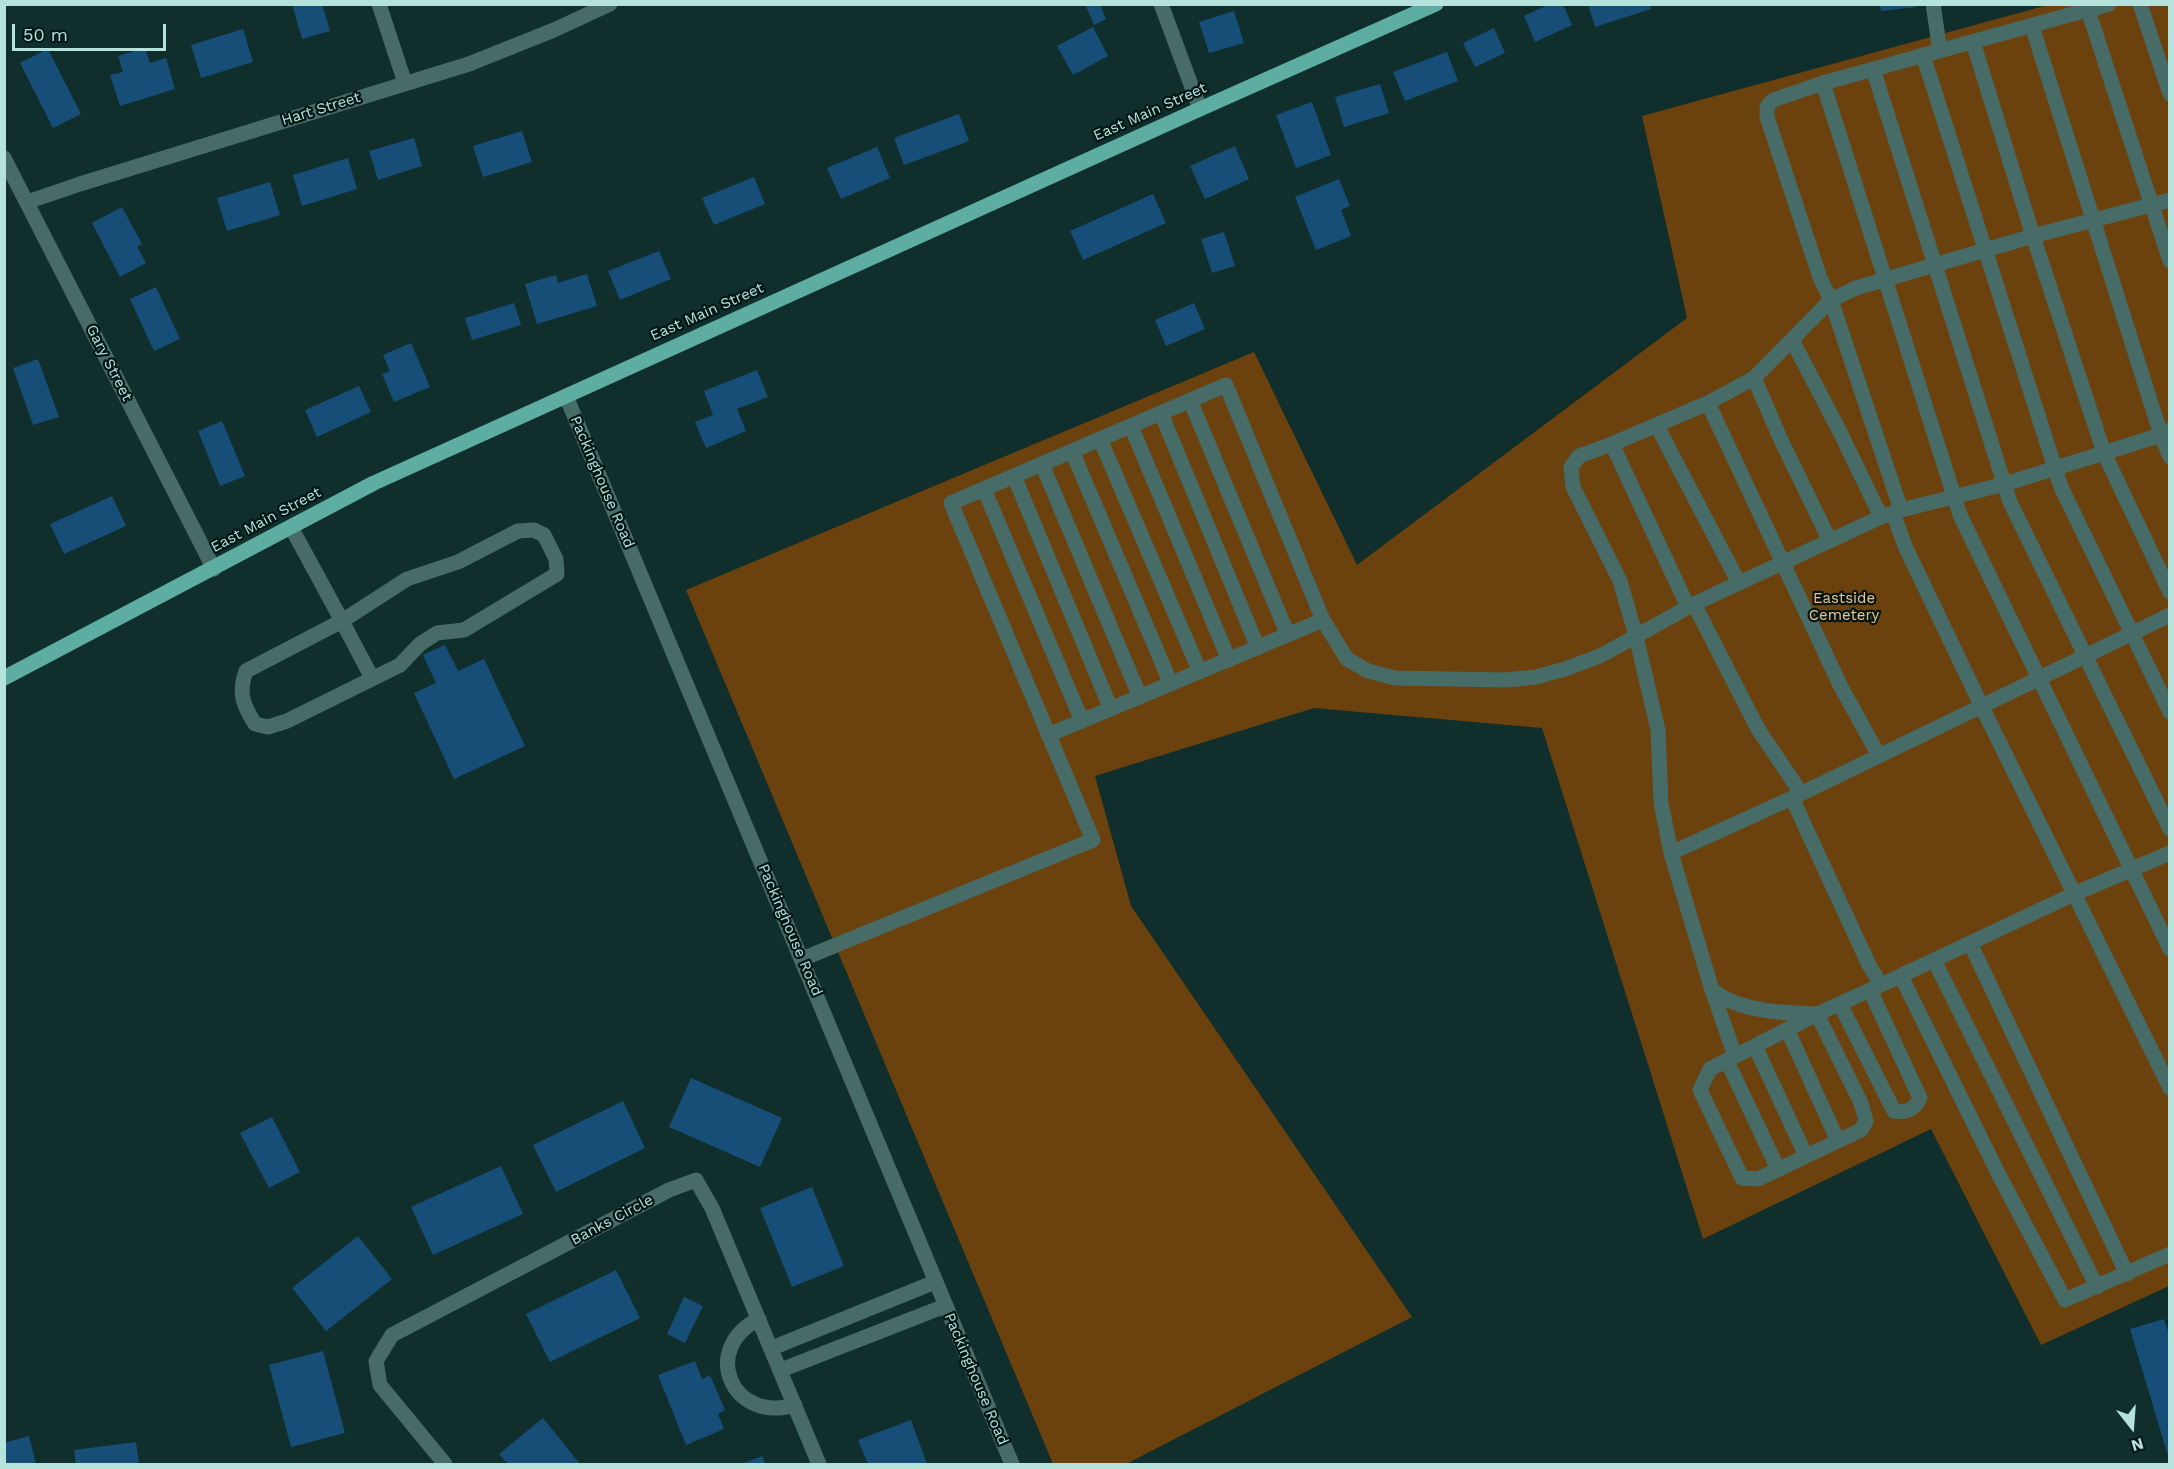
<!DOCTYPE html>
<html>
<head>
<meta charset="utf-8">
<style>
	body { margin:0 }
	#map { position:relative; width:2174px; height:1469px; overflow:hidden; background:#102f2c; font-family:"Work Sans",sans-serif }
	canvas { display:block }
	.frame { position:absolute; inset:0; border:6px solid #b6e2dc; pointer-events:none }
	.north { position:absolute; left:2102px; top:1397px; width:60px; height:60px; -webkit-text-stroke:4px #001714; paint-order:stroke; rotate:163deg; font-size:16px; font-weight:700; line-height:24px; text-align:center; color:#b6e2dc }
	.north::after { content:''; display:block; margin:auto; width:21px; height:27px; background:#b6e2dc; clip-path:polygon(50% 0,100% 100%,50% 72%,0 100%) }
	.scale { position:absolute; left:12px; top:24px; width:154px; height:27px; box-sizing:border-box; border:3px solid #b6e2dc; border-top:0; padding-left:8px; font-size:18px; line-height:21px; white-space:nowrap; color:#b6e2dc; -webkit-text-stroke:4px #001714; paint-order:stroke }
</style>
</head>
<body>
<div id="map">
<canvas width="2174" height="1469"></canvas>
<div class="frame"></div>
<div class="north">N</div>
<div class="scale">50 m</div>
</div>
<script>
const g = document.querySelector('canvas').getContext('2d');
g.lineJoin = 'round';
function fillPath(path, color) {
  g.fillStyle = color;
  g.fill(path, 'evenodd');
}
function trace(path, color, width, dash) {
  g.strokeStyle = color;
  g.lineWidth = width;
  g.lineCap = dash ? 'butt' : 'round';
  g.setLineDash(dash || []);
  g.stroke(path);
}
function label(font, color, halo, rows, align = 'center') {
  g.font = font + ' "Work Sans",sans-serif';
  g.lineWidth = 4.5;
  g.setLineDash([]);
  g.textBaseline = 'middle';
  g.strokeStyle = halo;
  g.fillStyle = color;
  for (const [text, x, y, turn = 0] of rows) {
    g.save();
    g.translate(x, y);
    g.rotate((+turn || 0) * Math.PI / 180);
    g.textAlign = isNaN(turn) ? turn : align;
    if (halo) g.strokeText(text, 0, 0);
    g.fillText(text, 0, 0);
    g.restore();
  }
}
const green = new Path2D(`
	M2048 5H2169V1286L2041 1345 1931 1129 1703 1239 1542 728 1314 708 1095 776 1131 906 1412 1317 1126 1464H1053L686 590 1254 352 1357 565 1687 318 1642 116Z`);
const building = new Path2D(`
	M292 4H322L330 31 302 39Z
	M1085 4H1100L1106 19 1094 25Z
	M1550 4H1563L1572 25 1535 42 1524 16Z
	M1588 4H1650L1651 9 1595 27Z
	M1880 4H1915L1916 7 1881 11Z
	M1234 11 1244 43 1209 53 1199 22Z
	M1093 27 1108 56 1073 75 1057 46Z
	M1494 28 1505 53 1475 67 1463 43Z
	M243 29 253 62 201 78 191 45Z
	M145 48 150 63 166 58 175 89 120 106 110 75 123 72 118 56Z
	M48 49 81 114 53 128 20 63Z
	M1447 52 1458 81 1405 101 1393 72Z
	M1380 84 1389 113 1344 127 1335 97Z
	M1312 102 1331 155 1296 168 1276 115Z
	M959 114 969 141 904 165 894 138Z
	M522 131 532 162 483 177 473 146Z
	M414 138 422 166 378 180 369 151Z
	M1235 146 1249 179 1205 199 1190 166Z
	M877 147 890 178 841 199 827 168Z
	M348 158 357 189 302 206 293 175Z
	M754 177 765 204 714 225 702 198Z
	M1339 179 1350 206 1341 210 1351 236 1316 250 1295 197Z
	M270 182 280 215 227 231 217 198Z
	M1153 194 1166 223 1083 260 1070 231Z
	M122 207 142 244 137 247 146 263 120 277 92 223Z
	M1224 232 1235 266 1212 273 1201 239Z
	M659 251 671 279 620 300 608 271Z
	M587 274 597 306 537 324 525 284 556 275 558 283Z
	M156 287 180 339 154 351 130 299Z
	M514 303 521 325 472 340 465 318Z
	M1194 303 1205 329 1166 346 1155 320Z
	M411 343 430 387 394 402 382 374 390 371 383 355Z
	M38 359 59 417 33 425 13 368Z
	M757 370 768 397 737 409 746 431 706 448 695 422 713 415 704 391Z
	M359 386 371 412 317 437 305 410Z
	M222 421 245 476 220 486 198 431Z
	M112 496 126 526 64 554 50 524Z
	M445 645 458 671 484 659 525 746 454 779 414 693 436 683 423 655Z
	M691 1078 782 1118 760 1167 669 1127Z
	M623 1101 645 1148 556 1192 533 1145Z
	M272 1117 300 1172 269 1188 240 1133Z
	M501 1166 523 1214 433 1255 411 1207Z
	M812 1187 844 1266 792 1287 760 1208Z
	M358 1236 392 1279 326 1331 292 1288Z
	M616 1270 640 1318 550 1362 526 1314Z
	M684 1297 703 1306 685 1343 667 1334Z
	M2164 1319 2170 1337 2169 1459 2130 1329Z
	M323 1351 345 1433 291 1447 269 1365Z
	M695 1361 702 1379 710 1375 725 1410 718 1414 724 1429 686 1445 658 1375Z
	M543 1418 580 1464H508L499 1454Z
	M911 1420 927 1464H868L858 1440Z
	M29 1436 36 1464H4V1443Z
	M136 1442 139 1464H76L74 1450Z
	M762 1456 765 1464H741Z`);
const minor = new Path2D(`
	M379 4 405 83
	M1161 4 1200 109
	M1933 4 1940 51
	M2140 4 2170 94
	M2088 10 2170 261
	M2032 26 2161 435 2170 457
	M1973 42 2033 236 2104 453 2170 592
	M1923 55 2061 487 2170 712
	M1873 69 2010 502 2170 829
	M1823 83 1960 515 2170 949
	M4 158 214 569
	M27 202 80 184 469 64 554 30 610 4
	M1792 340 1841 434 1881 517
	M1754 378 1781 440 1830 541
	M566 396 1012 1464
	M1190 400 1288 635
	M1708 403 1840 685 1878 754
	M1161 413 1258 648
	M1131 426 1229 660
	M1657 426 1739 583
	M1100 439 1200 672
	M1612 444 1579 456 1571 467 1573 487 1620 581 1636 636 1658 730 1661 803 1671 853 1712 990 1735 1056
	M1072 451 1171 684
	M1042 464 1140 697
	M1014 476 1111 709
	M984 489 1082 721
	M1901 510 1831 300 1820 278 1767 117V107L1773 100 1823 83 2109 4
	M1893 513 1905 546 1981 705 2170 1088
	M291 527 342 621 407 579 458 562 518 531 534 530 544 535 556 559 557 574 464 630 437 633 420 644 400 665 287 721 268 727 255 724C243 705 238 693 246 671L342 621 372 678
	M1694 604 1758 729 1801 793
	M1688 607 1612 444 1708 403 1754 378 1831 300 1856 288 2033 236 2170 200
	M1048 735 1323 620 1347 659 1368 671 1395 678 1506 680 1536 677 1565 669 1600 656 1694 604 1881 517 1901 510 2005 484 2161 435 2170 430
	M1792 798 1869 965 1881 985 2074 894 2170 853
	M1671 853 1792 798 2170 615
	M1970 943 2127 1274
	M802 959 1093 840 951 503 1226 385 1323 620
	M1934 960 2097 1287
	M1901 976 1999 1175 2065 1300 2170 1254
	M1712 990C1740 1012 1783 1013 1817 1014L1861 1103 1866 1121 1861 1130 1758 1179 1742 1178 1700 1090 1710 1069 1817 1014 1881 985
	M1840 1004 1894 1111C1907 1113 1914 1110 1920 1098L1870 990
	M1787 1029 1838 1141
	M1755 1046 1806 1156
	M1727 1061 1778 1169
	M759 1319C700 1348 731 1424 795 1405
	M772 1348 935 1282
	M781 1370 945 1306
	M445 1464 380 1385 376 1361 392 1335 669 1190 696 1180 712 1208 819 1464`);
const major = new Path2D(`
	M4 678 374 483 1200 109 1436 4`);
const streetNames = [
	["Hart Street",321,109,-17],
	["East Main Street",1150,112,-24],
	["East Main Street",707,312,-24],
	["Gary Street",109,363,63],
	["Packinghouse Road",602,482,67],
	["East Main Street",266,520,-28],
	["Packinghouse Road",790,930,67],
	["Banks Circle",612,1220,-28],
	["Packinghouse Road",976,1379,67]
];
const parkNames = [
	["Eastside",1844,599],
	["Cemetery",1844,616]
];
fillPath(green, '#6b410d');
fillPath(building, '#164e78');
trace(minor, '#476b66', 15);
trace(major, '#5dada3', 15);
label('15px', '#b6e2dc', '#001714', streetNames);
label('15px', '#f6c493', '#001714', parkNames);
</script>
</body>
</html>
